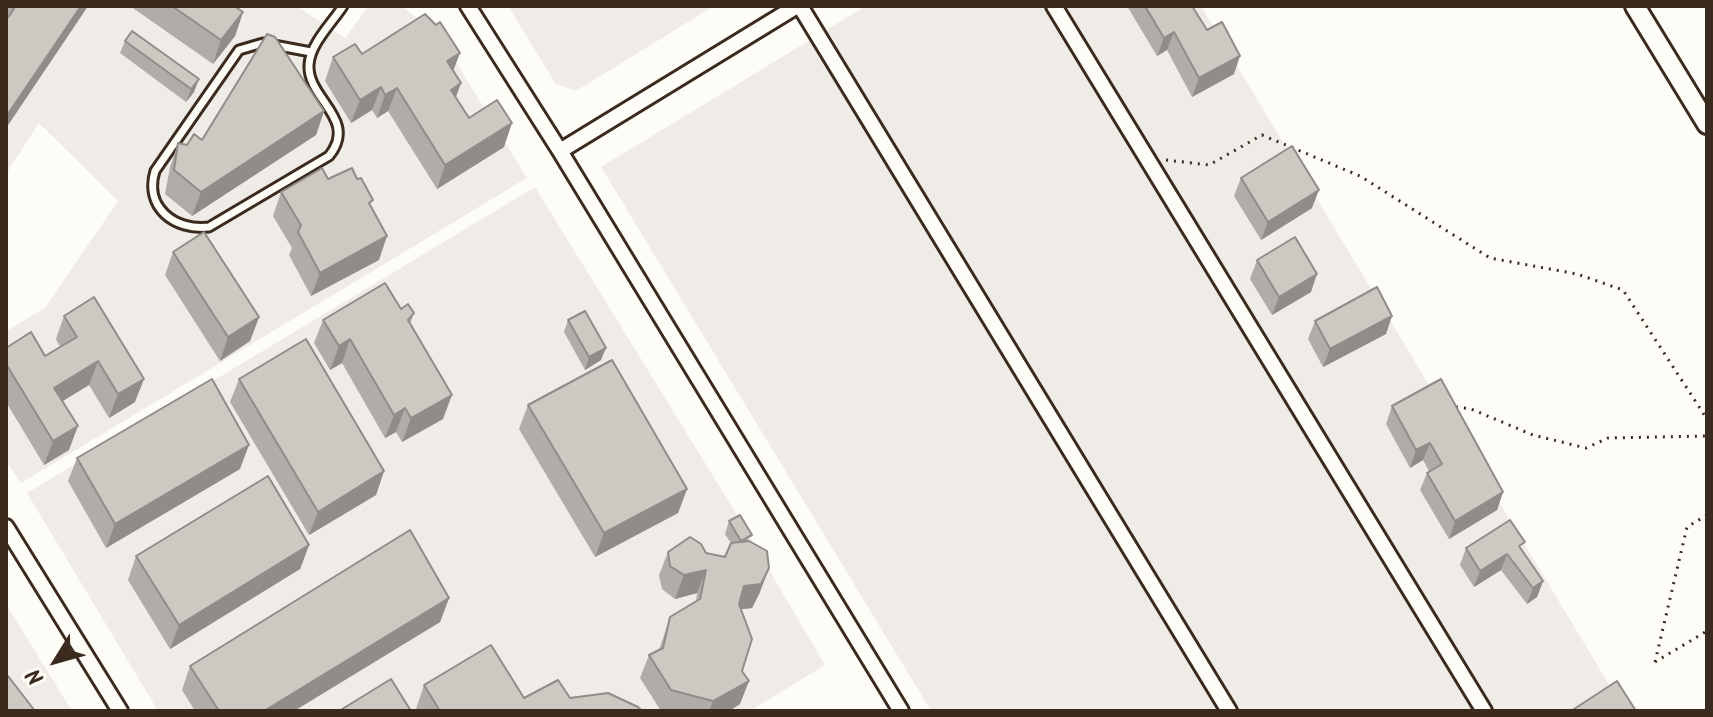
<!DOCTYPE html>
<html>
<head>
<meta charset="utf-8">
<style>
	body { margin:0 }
	#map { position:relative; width:1713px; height:717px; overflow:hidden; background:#fdfcf7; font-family:Kalam,sans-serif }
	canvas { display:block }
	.frame { position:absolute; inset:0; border:8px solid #3b2a1e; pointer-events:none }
	.north { position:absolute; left:16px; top:621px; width:80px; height:80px; -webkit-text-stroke:6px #fdfcf7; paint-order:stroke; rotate:233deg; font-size:22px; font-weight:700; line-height:32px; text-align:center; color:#3b2a1e }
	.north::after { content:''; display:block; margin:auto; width:28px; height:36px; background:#3b2a1e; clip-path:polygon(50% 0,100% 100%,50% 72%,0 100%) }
</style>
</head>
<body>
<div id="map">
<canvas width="1713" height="717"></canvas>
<div class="frame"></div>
<div class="north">N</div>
</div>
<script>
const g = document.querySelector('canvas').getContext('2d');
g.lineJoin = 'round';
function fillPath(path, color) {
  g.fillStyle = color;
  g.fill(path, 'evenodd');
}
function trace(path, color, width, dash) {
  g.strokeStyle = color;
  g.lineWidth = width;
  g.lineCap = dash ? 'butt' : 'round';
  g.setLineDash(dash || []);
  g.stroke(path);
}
const built = new Path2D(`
	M6 6H296L345 38 369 6H401L438 33 527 178 21 483 6 461V331L45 308 118 201 39 123 6 174Z
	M508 6H714L576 91 556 84Z
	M866 6H1201L1625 711H931L601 167Z
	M535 187 731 505 825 665 750 711H158L27 493Z
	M6 604 72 711H6Z`);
const path = new Path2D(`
	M1166 160 1209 165 1262 135 1360 176 1490 258 1577 274 1623 290 1707 419
	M1456 407 1471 409 1533 435 1586 448 1608 438 1707 436
	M1655 662 1687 527 1707 515
	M1655 662 1707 631`);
const service = new Path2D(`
	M311 52 263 43 239 50 155 171C144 207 174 231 209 227L329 156C359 119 307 99 309 65 310 44 332 23 343 6`);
const minor = new Path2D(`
	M468 6 560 151 901 711
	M800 6 1229 711
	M1054 6 1484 711
	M560 151 797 6
	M6 527 120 711`);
const secondary = new Path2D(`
	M1635 6 1707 124`);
const wall = new Path2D(`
	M6 6H88L6 128Z
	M130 6H234L243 12 235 36 213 64Z
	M1127 6H1192L1234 74 1192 97 1167 50 1157 56Z
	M125 41 194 92 186 102 120 53Z
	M460 53 453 71 461 83 456 97 469 118 504 147 437 189 388 111 377 118 372 110 351 123 325 81 333 57 362 54Z
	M324 111 316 135 192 216 165 194 170 167 178 143 187 145 202 140Z
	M1241 178 1312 208 1261 240 1234 196Z
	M328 179 371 206 379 260 311 296 289 255 292 248 273 216 281 192Z
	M173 252 259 317 250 341 220 361 165 275Z
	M1257 260 1311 292 1272 315 1250 279Z
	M401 309 414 313 410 324 443 419 402 442 396 432 385 438 342 363 330 370 314 343 323 320Z
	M64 316 135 402 109 418 89 385 62 401 69 450 44 465 6 402V348L45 356 60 347 56 339Z
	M568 320 601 360 585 370 564 332Z
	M1315 321 1386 334 1323 367 1308 339Z
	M239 379 384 471 376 495 309 535 230 402Z
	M528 405 687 489 678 513 595 557 519 429Z
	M1392 406 1503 492 1497 510 1449 539 1420 490 1427 473 1429 471 1423 460 1410 468 1386 424Z
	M77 458 240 469 106 548 68 481Z
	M729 521 750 541 760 592 752 608 741 609 742 671 740 704 729 711H661L640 678 649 655 659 650 670 617 696 601 697 593 675 599 662 589 659 575 668 552 706 553 725 557 731 543 725 534Z
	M309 545 300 569 170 649 128 580 136 556Z
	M1466 548 1522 550 1543 581 1537 597 1527 604 1501 570 1474 587 1460 565Z
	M449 598 440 622 294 711H195L182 690 190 666Z
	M424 685 524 698H570L642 711H417L416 709Z`);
const shadedWall = new Path2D(`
	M81 6H88L6 128V117Z
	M243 12 235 36 213 64 221 40Z
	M1174 32 1167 50 1157 56 1164 38Z
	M460 53 451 76 447 61Z
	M1240 56 1234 74 1192 97 1199 78Z
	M199 79 194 92 186 102 191 89Z
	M461 83 452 106 451 90Z
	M381 87 372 110 351 123 360 100Z
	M397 88 388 111 377 118 385 95Z
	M324 111 316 135 192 216 201 192Z
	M512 123 504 147 437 189 445 165Z
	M1319 190 1312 208 1261 240 1268 222Z
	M387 236 379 260 311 296 320 273Z
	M1317 274 1311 292 1272 315 1279 297Z
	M1392 316 1386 334 1323 367 1330 349Z
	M259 317 250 341 220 361 228 337Z
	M350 339 342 363 330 370 339 346Z
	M606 348 601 360 585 370 589 357Z
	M98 361 89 385 45 412 54 388Z
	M144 379 135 402 109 418 118 394Z
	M452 395 443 419 402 442 411 418Z
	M405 408 396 432 385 438 394 415Z
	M78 426 69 450 44 465 53 441Z
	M1430 443 1423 460 1410 468 1416 450Z
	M249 445 240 469 106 548 115 524Z
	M384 471 376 495 309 535 318 512Z
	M687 489 678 513 595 557 604 533Z
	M1503 492 1497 510 1449 539 1455 521Z
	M309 545 300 569 170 649 179 625Z
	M1507 554 1501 570 1474 587 1480 571Z
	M769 568 760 592 752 608 735 610 744 586Z
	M706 570 697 593 675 599 684 575Z
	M1543 581 1537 597 1527 604 1533 588Z
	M449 598 440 622 294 711H264Z
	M749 681 740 704 729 711H709L713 701Z`);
const building = new Path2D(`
	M10 6H81L6 117V20L14 9Z
	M172 6H234L243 12 221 40Z
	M1145 6H1192L1207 30 1222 22 1240 56 1199 78 1174 32 1164 38Z
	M425 14 436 25 440 22 460 53 447 61 461 83 451 90 469 118 497 100 512 123 445 165 397 88 385 95 381 87 360 100 333 57 355 44 362 54Z
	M132 31 199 79 191 89 125 41Z
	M267 34 275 37 324 111 201 192 174 170 178 143 187 145 194 134 202 140Z
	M1292 146 1319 190 1268 222 1241 178Z
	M322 168 328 179 352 168 357 179 361 178 373 200 369 203 387 236 320 273 298 232 301 225 281 192Z
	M204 232 259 317 228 337 173 252Z
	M1295 237 1317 274 1279 297 1257 260Z
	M385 283 401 309 408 304 414 313 408 320 452 395 411 418 405 408 394 415 350 339 339 346 323 320Z
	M1377 287 1392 316 1330 349 1315 321Z
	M94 297 144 379 118 394 98 361 54 388 78 426 53 441 6 364V348L31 332 45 356 77 337 64 316Z
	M585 311 606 348 589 357 568 320Z
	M306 339 384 471 318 512 239 379Z
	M612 360 687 489 604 533 528 405Z
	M212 379 249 445 115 524 77 458Z
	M1441 379 1503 492 1455 521 1427 473 1442 464 1430 443 1416 450 1392 406Z
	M268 476 309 545 179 625 136 556Z
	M740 515 752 535 741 541 729 521Z
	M1510 520 1525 542 1519 546 1543 581 1533 588 1507 554 1480 571 1466 548Z
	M410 530 449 598 264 711H219L190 666Z
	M690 537 701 544 706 553 725 557 731 543 749 541 767 551 769 568 761 584 744 586 739 604 752 639 742 671 749 681 713 701 671 690 649 655 663 648 670 617 700 599 706 570 684 575 670 566 668 552Z
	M491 645 524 698 558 680 570 698 608 693 638 707 642 711H440L424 685Z
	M8 676 35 711H6V677Z
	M391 679 411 711H339Z
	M1617 681 1636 711H1571Z`);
fillPath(built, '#efece7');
trace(service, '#3b2a1e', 13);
trace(minor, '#3b2a1e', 20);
trace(secondary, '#3b2a1e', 24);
trace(path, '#3b2a1e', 3, [2, 6]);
trace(service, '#fdfcf7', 7);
trace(minor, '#fdfcf7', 14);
trace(secondary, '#fdfcf7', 18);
fillPath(wall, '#b0aca7');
fillPath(shadedWall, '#908c88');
fillPath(building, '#cdc8c2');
trace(building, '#908c88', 2);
</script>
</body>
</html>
